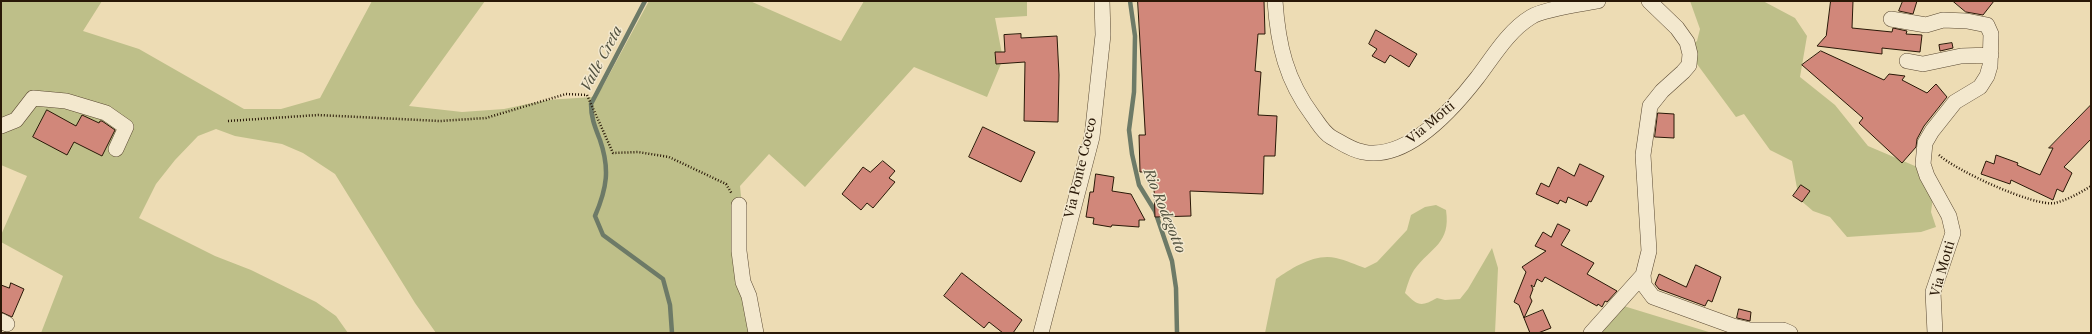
<!DOCTYPE html>
<html>
<head>
<meta charset="utf-8">
<style>
	body { margin:0 }
	#map { position:relative; width:2092px; height:334px; overflow:hidden; background:#eddcb4; font-family:"Libre Caslon Text",serif }
	canvas { display:block }
	.frame { position:absolute; inset:0; border:2px solid #291807; pointer-events:none }
</style>
</head>
<body>
<div id="map">
<canvas width="2092" height="334"></canvas>
<div class="frame"></div>
</div>
<script>
const g = document.querySelector('canvas').getContext('2d');
g.lineJoin = 'round';
function fillPath(path, color) {
  g.fillStyle = color;
  g.fill(path, 'evenodd');
}
function trace(path, color, width, dash) {
  g.strokeStyle = color;
  g.lineWidth = width;
  g.lineCap = dash ? 'butt' : 'round';
  g.setLineDash(dash || []);
  g.stroke(path);
}
function label(font, color, halo, rows, align = 'center') {
  g.font = font + ' "Libre Caslon Text",serif';
  g.lineWidth = 3;
  g.setLineDash([]);
  g.textBaseline = 'middle';
  g.strokeStyle = halo;
  g.fillStyle = color;
  for (const [text, x, y, turn = 0] of rows) {
    g.save();
    g.translate(x, y);
    g.rotate((+turn || 0) * Math.PI / 180);
    g.textAlign = isNaN(turn) ? turn : align;
    if (halo) g.strokeText(text, 0, 0);
    g.fillText(text, 0, 0);
    g.restore();
  }
}
const green = new Path2D(`
	M1 1H102L83 31 139 49 244 109H281L320 98 372 1H485L409 106 462 112 504 109 547 100 592 97 603 86 649 1H750L841 41 864 1H1027V16L995 18 1003 59 987 97 914 67 805 187 769 154 740 186 751 297 764 333H436L415 303 335 174 303 153 282 144 235 136 216 129 198 136 175 160 156 184 139 218 215 256 251 270 316 302 336 316 348 333H41L63 276 1 242V235L27 176 1 165Z
	M1690 1H1763L1795 18 1807 36 1800 77 1835 105 1868 146 1936 175 1931 212 1936 227 1921 232 1847 237 1830 217 1813 211 1799 199 1792 161 1770 150 1744 114 1736 117 1694 60 1689 46 1697 41 1700 29Z
	M1436 205 1446 210C1451 244 1431 247 1414 270 1410 276 1407 286 1405 293 1418 306 1421 307 1437 298L1445 300 1460 299 1468 289 1492 248 1498 268 1495 333H1265L1276 279C1292 268 1315 253 1336 258 1346 260 1356 265 1365 268L1377 262 1407 230 1411 215 1425 207Z
	M1617 304 1712 333H1590Z`);
const stream = new Path2D(`
	M645 1 591 104C591 118 595 127 600 140 610 169 607 188 595 216L603 235 663 279 670 305 672 333
	M1130 1 1135 36 1134 92 1129 130 1132 154 1139 185 1155 211 1172 261 1176 288 1177 333`);
const building = new Path2D(`
	M1138 1H1264L1265 34H1258L1255 71 1261 72 1258 115 1277 116 1275 156H1264L1263 194 1190 191 1191 216 1155 217 1154 188 1150 172H1140L1139 135H1145Z
	M1831 1H1853L1852 28 1892 32 1893 28 1907 31 1906 34 1922 35 1920 52 1882 48V54L1817 46 1826 36Z
	M1903 1H1917L1913 14 1899 11Z
	M1953 1H1994L1983 15 1966 12Z
	M1376 30 1417 54 1409 67 1390 55 1385 63 1372 56 1377 49 1369 44Z
	M1021 34V38L1057 36 1059 75 1058 122 1024 121 1025 62 996 64 995 52H1005L1004 35Z
	M1952 43 1953 48 1940 51 1939 45Z
	M1821 51 1884 80 1889 74 1905 76 1902 80 1927 93 1936 84 1947 97 1924 126 1917 139 1916 147 1902 163 1859 123 1863 118 1802 65Z
	M2091 105V139L2064 167 2072 173 2063 192 2057 189 2053 200 2011 180 2010 184 1981 174 1986 161 1994 164 1996 155 2018 163 2017 165 2040 175 2053 148H2049Z
	M47 110 76 126 82 115 99 123 100 121H102L115 130 102 156 74 142 67 155 33 137Z
	M1658 113 1674 114V138L1655 137Z
	M983 127 1035 152 1021 182 969 157Z
	M883 161 895 171 889 178 895 182 873 208 867 203 861 210 842 194 863 167 870 172Z
	M1580 164 1604 176 1591 202 1589 201 1587 206 1568 197 1566 203 1560 200 1558 204 1536 194 1541 183 1549 187 1558 167 1574 176Z
	M1096 174 1114 177 1112 191 1131 194 1145 220H1139V227L1112 225 1111 227 1093 224 1094 218 1086 217 1090 192H1093Z
	M1801 185 1810 191 1802 202 1793 196Z
	M1558 224 1570 230 1561 245 1594 263 1587 274 1617 291 1607 302 1605 301 1602 307 1598 304 1597 306 1545 277 1542 282 1537 279 1534 287 1531 285 1533 289 1530 297 1532 301 1524 318 1519 305 1514 302 1526 272 1522 267 1546 251 1535 246 1543 232 1551 237Z
	M1696 265 1721 277 1712 302 1708 300 1705 306 1659 289 1655 284 1659 274 1686 287Z
	M962 273 1022 320 1013 333H1003L989 322 984 328 944 296Z
	M11 283 24 289 12 317 1 312V285L9 288Z
	M1739 309 1751 312 1750 321 1737 318Z
	M1543 310 1551 328 1538 333H1530L1524 318Z`);
const path = new Path2D(`
	M228 121 318 115 440 121 486 118 566 94 587 95 613 153 638 152 669 157 726 184 732 194
	M1939 155C1955 170 2034 207 2055 203 2067 200 2080 193 2091 186`);
const minor = new Path2D(`
	M1275 1C1278 45 1286 80 1313 116 1319 124 1323 132 1331 137 1342 143 1351 150 1363 152 1407 161 1453 109 1477 78 1493 57 1508 31 1531 17 1544 9 1582 4 1598 1
	M1649 1 1677 28 1687 42 1690 54 1689 65 1683 72 1662 91 1650 106 1643 155 1649 251 1643 275 1644 285 1653 297 1733 326 1750 330H1783L1790 333
	M1891 19 1926 25 1943 20 1967 21 1987 25 1991 34 1990 66 1987 76 1980 87 1955 102 1932 131 1925 143 1923 164 1927 176 1949 216 1953 233 1933 292 1935 333
	M1907 61 1923 64 1961 56 1991 55
	M1 126 16 120 33 98 66 101 106 113 126 127 116 149
	M739 205V251L743 282 749 296 756 333
	M1 321 7 324
	M1041 333 1092 137 1103 35 1102 1
	M1591 333 1643 275`);
const streetNames = [
	["Via Motti",1431,123,-40],
	["Via Ponte Cocco",1081,168,-77],
	["Via Motti",1943,269,-74]
];
const waterNames = [
	["Valle Creta",602,59,-62],
	["Rio Rodegotto",1164,211,68]
];
fillPath(green, '#bebf89');
trace(stream, '#6d7a67', 4.5);
fillPath(building, '#d1877a');
trace(building, '#291807', 1);
trace(minor, '#5a4932', 16);
trace(path, '#291807', 2.5, [1, 2]);
trace(minor, '#f3e8ce', 15);
label('13px', '#291807', '#f3e8ce', streetNames);
label('italic 14px', '#51513f', '#f3e8ce', waterNames);
</script>
</body>
</html>
